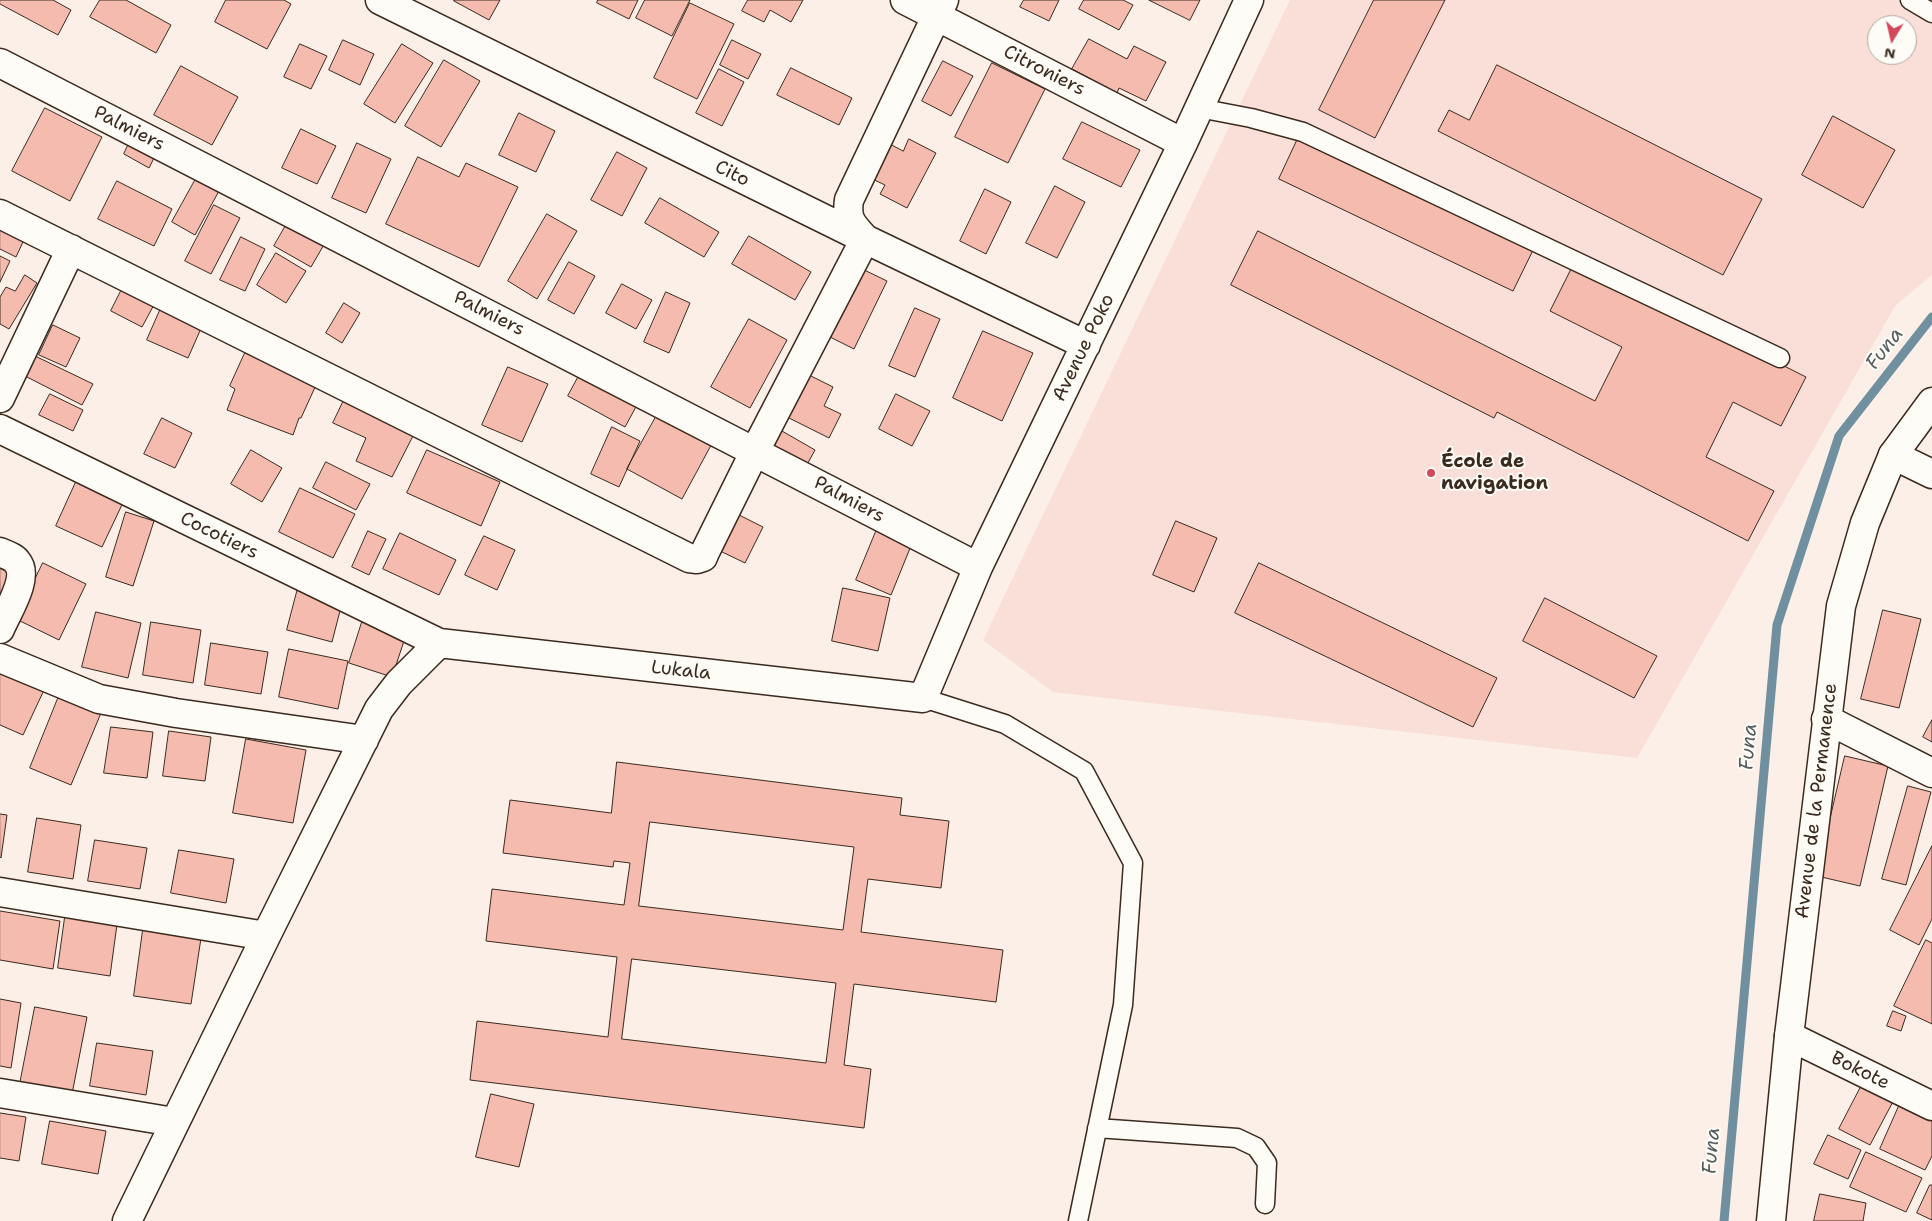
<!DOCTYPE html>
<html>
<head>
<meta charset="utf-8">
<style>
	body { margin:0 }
	#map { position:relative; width:1932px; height:1221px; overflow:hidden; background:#fbefe8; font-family:"Shantell Sans",sans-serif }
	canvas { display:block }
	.north { position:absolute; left:1867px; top:15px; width:50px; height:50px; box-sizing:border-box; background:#fdfcf7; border:1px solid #afa8a0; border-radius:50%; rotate:189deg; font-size:14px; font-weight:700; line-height:20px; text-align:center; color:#3b2a1e }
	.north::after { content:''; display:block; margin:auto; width:18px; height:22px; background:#d1495b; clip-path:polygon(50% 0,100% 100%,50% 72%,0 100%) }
</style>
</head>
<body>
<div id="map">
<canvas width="1932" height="1221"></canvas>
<div class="north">N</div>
</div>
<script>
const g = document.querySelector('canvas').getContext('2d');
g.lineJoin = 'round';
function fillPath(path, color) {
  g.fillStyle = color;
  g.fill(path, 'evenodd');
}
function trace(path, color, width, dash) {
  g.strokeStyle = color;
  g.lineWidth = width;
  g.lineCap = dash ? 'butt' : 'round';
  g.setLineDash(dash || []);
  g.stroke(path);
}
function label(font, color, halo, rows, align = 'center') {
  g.font = font + ' "Shantell Sans",sans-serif';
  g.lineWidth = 4;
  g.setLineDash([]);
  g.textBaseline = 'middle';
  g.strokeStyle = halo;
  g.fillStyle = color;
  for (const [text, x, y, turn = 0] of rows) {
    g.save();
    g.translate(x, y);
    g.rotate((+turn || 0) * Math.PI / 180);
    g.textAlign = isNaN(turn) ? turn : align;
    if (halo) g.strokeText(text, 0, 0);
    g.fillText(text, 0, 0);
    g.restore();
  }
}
const built = new Path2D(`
	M1290 0H1932V275L1895 306 1637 758 1053 692 983 640ZM1877 25H1907V55H1877Z`);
const stream = new Path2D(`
	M1724 1221 1777 625 1839 436 1932 317`);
const building = new Path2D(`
	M0 0H53L71 10 58 35 0 4Z
	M100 0H126L171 25 156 53 90 17Z
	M226 0H284L291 4 267 49 215 22Z
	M454 0H500L489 20 454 1Z
	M598 0H638L629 19 597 3Z
	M645 0H690L672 36 636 18Z
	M748 0H803L791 22 770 10 764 22 742 11Z
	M1024 0H1059L1049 21 1020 7Z
	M1084 0H1123L1133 5 1119 30 1079 9Z
	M1149 0H1200L1190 20Z
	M1374 0H1445L1375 138 1319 110Z
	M690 3 734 24 697 99 654 78Z
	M1089 39 1127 59 1134 46 1166 62 1146 101 1119 88 1117 93 1072 69Z
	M343 40 374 54 360 85 329 70Z
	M732 40 761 54 748 79 720 65Z
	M300 44 327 56 311 89 284 77Z
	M402 44 433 63 395 123 364 104Z
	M444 60 480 81 441 147 405 126Z
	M943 61 973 76 951 116 922 101Z
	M992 63 1045 89 1008 163 955 137Z
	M1497 65 1762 199 1723 275 1438 131 1449 110 1469 120Z
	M181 66 238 97 212 145 154 115Z
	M791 68 852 98 839 125 777 95Z
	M719 69 744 82 722 126 696 113Z
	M45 108 102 137 70 201 12 171Z
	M519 113 555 131 536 172 499 155Z
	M1833 116 1895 150 1863 208 1802 175Z
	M1082 122 1140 150 1121 187 1063 159Z
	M301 129 336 146 317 184 282 168Z
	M1301 132 1536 244 1513 291 1279 179Z
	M133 135 159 148 149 168 124 154Z
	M909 139 936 153 907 208 880 194 885 185 868 177 886 142 903 151Z
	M357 143 391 159 366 213 332 198Z
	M617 152 647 168 622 216 591 200Z
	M418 157 459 177 466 163 518 187 479 267 386 224Z
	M203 166 226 178 195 235 172 222Z
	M117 181 172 209 154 246 98 219Z
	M1055 186 1085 202 1057 258 1026 243Z
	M985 189 1011 202 986 254 960 241Z
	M660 198 719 232 704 257 645 223Z
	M214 205 240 218 211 274 185 261Z
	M547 214 577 231 537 299 508 281Z
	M292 215 329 236 311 267 274 246Z
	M0 218 28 231 16 257 0 249Z
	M1258 231 1595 401 1622 347 1550 311 1575 261 1806 377 1781 426 1733 402 1706 457 1774 491 1748 541 1497 412 1494 418 1231 285Z
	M749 236 811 272 795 300 732 264Z
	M241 237 265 249 245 291 220 280Z
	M276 253 306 271 286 303 257 285Z
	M0 256 10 261 0 282Z
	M569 262 595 276 574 314 548 300Z
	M858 267 887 281 854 349 824 334Z
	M25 275 37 283 9 329 0 324V297L6 287 15 291Z
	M622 284 652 300 636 329 606 313Z
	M124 285 156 301 142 327 111 311Z
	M666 292 690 303 669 353 644 342Z
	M165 299 206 317 188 358 147 340Z
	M344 303 360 313 342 343 326 333Z
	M915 308 940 319 915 377 889 366Z
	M749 319 787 340 750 408 711 387Z
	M53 325 80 338 66 367 39 355Z
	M983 331 1033 353 1002 421 953 398Z
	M245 353 316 385 301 418H299L293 435 227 410 235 389 230 386Z
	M33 355 93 384 82 405 23 375Z
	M587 361 644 392 625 427 568 396Z
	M508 367 548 384 522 442 482 425Z
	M803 372 833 387 824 406 841 414 829 438 781 414Z
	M50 394 83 410 73 431 39 415Z
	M896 394 930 411 912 446 879 429Z
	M345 398 415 432 392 477 356 461 366 438 333 423Z
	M662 406 716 436 682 499 627 469Z
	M162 418 192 433 175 468 144 454Z
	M612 427 640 441 619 487 591 474Z
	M775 427 815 450 804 470 763 448Z
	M251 450 282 468 262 502 231 484Z
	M427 450 500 482 481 526 407 493Z
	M326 462 370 484 356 510 313 488Z
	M81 471 128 492 102 547 56 526Z
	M300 488 355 514 333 558 279 532Z
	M126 512 154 521 133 586 106 577Z
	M733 512 763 527 745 563 714 548Z
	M882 517 917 531 891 595 856 580Z
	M1176 521 1217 538 1194 592 1153 575Z
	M368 531 386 539 369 575 352 567Z
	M400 533 456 560 439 595 383 569Z
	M484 536 515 550 497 590 465 575Z
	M0 563 17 573 0 602Z
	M43 563 86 584 59 640 16 619Z
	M1259 563 1497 678 1473 727 1235 613Z
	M298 588 343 599 332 642 287 630Z
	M843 588 890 598 878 651 832 641Z
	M1545 598 1657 656 1634 698 1523 641Z
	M1883 610 1921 619 1899 708 1861 699Z
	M96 612 141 623 128 678 82 667Z
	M364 616 408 629 392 677 349 663Z
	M151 622 201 630 193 683 143 675Z
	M211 643 268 652 261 694 205 685Z
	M289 649 348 661 338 709 279 697Z
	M0 671 44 690 23 735 0 725Z
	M59 696 101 713 71 785 30 768Z
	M1932 720V742L1923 737Z
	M111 727 153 732 147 778 104 773Z
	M169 731 211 737 205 781 163 776Z
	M246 739 306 750 293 823 233 813Z
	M1845 756 1888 766 1860 886 1817 876Z
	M617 762 902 798 900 815 949 821 941 888 868 879 861 932 1003 950 996 1002 854 984 844 1065 871 1069 864 1128 470 1080 477 1021 608 1037 617 957 486 941 492 889 624 905 630 863 614 861 613 867 503 853 510 800 611 813ZM650 822 854 847 843 930 639 906ZM632 959 836 983 826 1063 622 1039Z
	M1908 786 1931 792 1906 885 1882 879Z
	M0 814 7 815 1 858 0 857Z
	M37 818 81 825 73 879 28 872Z
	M95 840 147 848 140 889 88 881Z
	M1932 846V919L1919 945 1890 930Z
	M179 850 234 859 226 903 171 893Z
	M66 910 118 917 110 976 58 968Z
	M0 911 60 921 53 969 0 960Z
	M143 930 201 938 191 1004 134 996Z
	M1926 940 1932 943V1024L1894 1006Z
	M0 999 21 1003 11 1068 0 1066Z
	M35 1007 87 1017 72 1094 20 1084Z
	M1893 1011 1906 1016 1901 1031 1887 1026Z
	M97 1043 153 1051 146 1095 90 1086Z
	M1865 1079 1896 1096 1870 1145 1839 1129Z
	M491 1094 534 1104 519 1167 476 1157Z
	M1903 1097 1932 1110V1156L1925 1170 1880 1149Z
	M0 1113 26 1117 19 1161 0 1158Z
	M50 1121 106 1131 98 1174 42 1164Z
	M1828 1135 1861 1150 1848 1179 1814 1164Z
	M1866 1152 1922 1178 1906 1212 1850 1187Z
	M1930 1185H1932V1220L1917 1213Z
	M1820 1194 1866 1203 1863 1221H1814Z`);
const lane = new Path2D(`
	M1910 0 1932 13
	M1199 108 1251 118 1303 132 1780 358
	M923 698 1005 724 1084 771 1133 863 1123 1005 1078 1221
	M1097 1128 1237 1138 1256 1147 1267 1163 1265 1204`);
const street = new Path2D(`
	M380 0 865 239 1086 345
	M905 0 1183 143
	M0 63 978 567
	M0 214 679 553 689 558 697 559 703 557 705 552 755 451 865 239C852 224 846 220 849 200L944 0
	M0 398 71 249
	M0 429 439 643 923 698 978 567 1183 143 1249 0
	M1893 455 1932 474
	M0 552C6 555 14 557 17 562 30 577 7 612 0 629
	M0 658 99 699 176 713 364 740
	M1826 719 1932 773
	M0 892 266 936
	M1789 1036 1932 1106
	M0 1093 174 1122
	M127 1221 266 936 379 709 399 683 439 643`);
const secondary = new Path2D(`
	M1771 1221 1789 1036 1841 606 1865 523 1893 455 1932 402`);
const markers = [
	[1431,473,5,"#d1495b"]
];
const streetNames = [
	["Citroniers",1044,71,27],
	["Palmiers",129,129,27],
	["Cito",732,174,26],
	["Palmiers",489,314,27],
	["Avenue Poko",1084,348,-64],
	["Palmiers",849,500,28],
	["Cocotiers",219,536,26],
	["Lukala",681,671,6],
	["Avenue de la Permanence",1817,801,-83],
	["Bokote",1860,1071,26]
];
const poiNames = [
	["École de",1441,462],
	["navigation",1441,484]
];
const waterNames = [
	["Funa",1885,349,-52],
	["Funa",1749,747,-85],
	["Funa",1712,1151,-85]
];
fillPath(built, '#f9dfd7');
trace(stream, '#70909f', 9);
fillPath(building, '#f5bbae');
trace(building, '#3b2a1e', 1);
trace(lane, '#3b2a1e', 21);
trace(street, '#3b2a1e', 31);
trace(secondary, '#3b2a1e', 31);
trace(lane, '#fdfcf7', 18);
trace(street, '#fdfcf7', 28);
trace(secondary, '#fdfcf7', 28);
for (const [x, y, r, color] of markers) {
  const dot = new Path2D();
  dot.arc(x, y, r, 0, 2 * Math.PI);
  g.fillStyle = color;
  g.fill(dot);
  trace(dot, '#fdfcf7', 2);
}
label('19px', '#3b2a1e', '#fdfcf7', streetNames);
label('bold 19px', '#3b2a1e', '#fdfcf7', poiNames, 'left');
label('italic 20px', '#565d5e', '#fdfcf7', waterNames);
</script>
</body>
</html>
